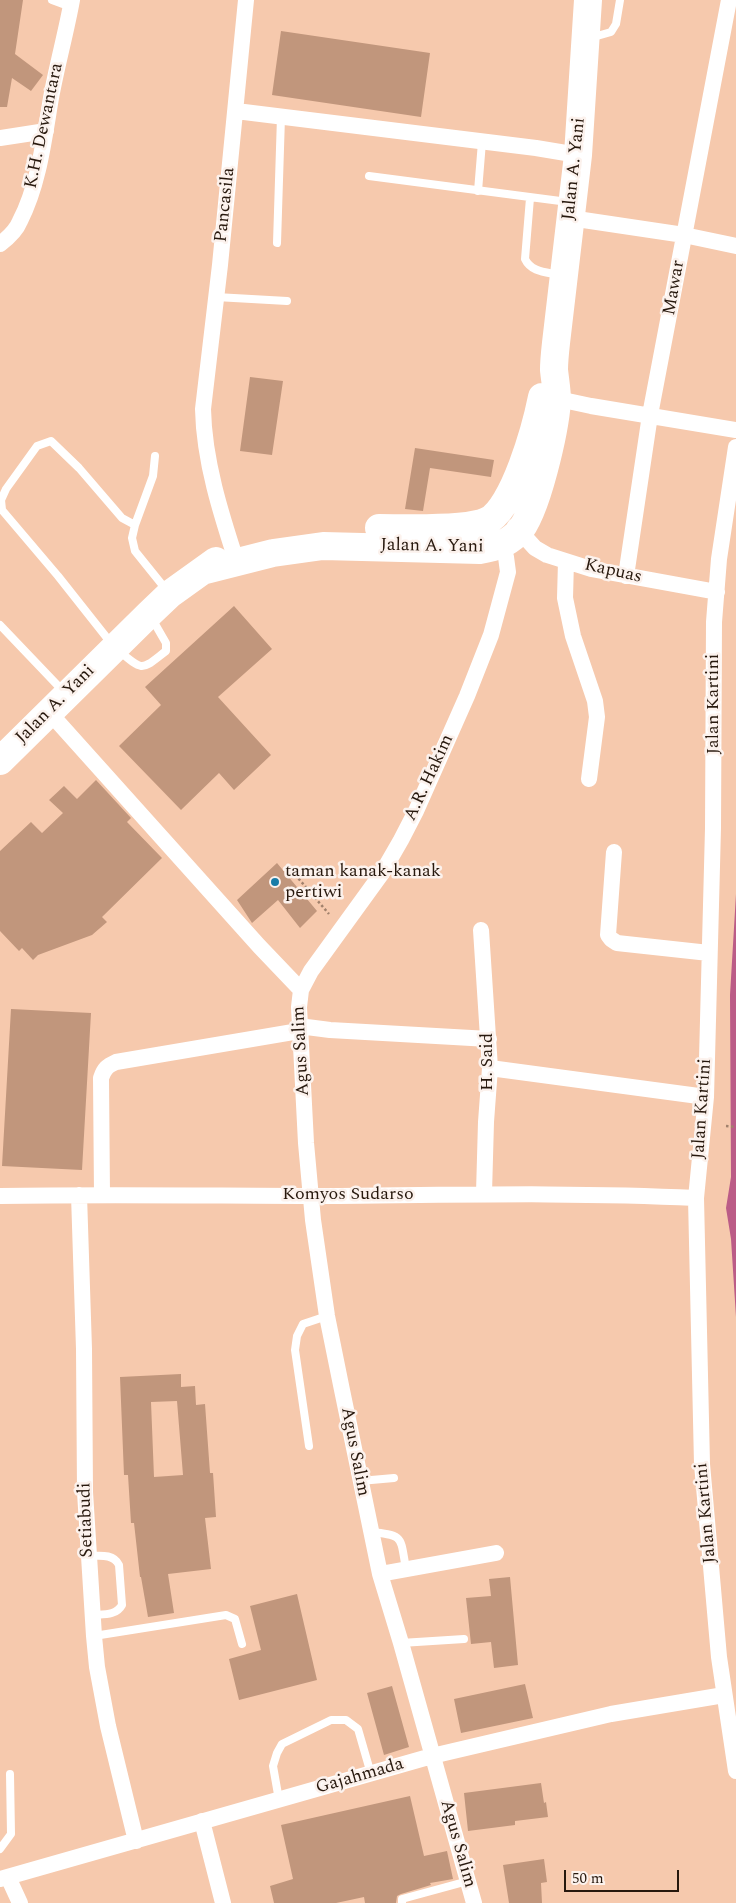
<!DOCTYPE html>
<html>
<head>
<meta charset="utf-8">
<style>
	body { margin:0 }
	#map { position:relative; width:736px; height:1903px; overflow:hidden; background:#f6c9ad; font-family:Spectral,serif }
	canvas { display:block }
	.scale { position:absolute; left:564px; top:1870px; width:115px; height:22px; box-sizing:border-box; border:2px solid #27180d; border-top:0; padding-left:6px; font-size:15px; line-height:18px; white-space:nowrap; color:#27180d; -webkit-text-stroke:4px #fcf2ed; paint-order:stroke }
</style>
</head>
<body>
<div id="map">
<canvas width="736" height="1903"></canvas>
<div class="scale">50 m</div>
</div>
<script>
const g = document.querySelector('canvas').getContext('2d');
g.lineJoin = 'round';
function fillPath(path, color) {
  g.fillStyle = color;
  g.fill(path, 'evenodd');
}
function trace(path, color, width, dash) {
  g.strokeStyle = color;
  g.lineWidth = width;
  g.lineCap = dash ? 'butt' : 'round';
  g.setLineDash(dash || []);
  g.stroke(path);
}
function label(font, color, halo, rows, align = 'center') {
  g.font = font + ' Spectral,serif';
  g.lineWidth = 5;
  g.setLineDash([]);
  g.textBaseline = 'middle';
  g.strokeStyle = halo;
  g.fillStyle = color;
  for (const [text, x, y, turn = 0] of rows) {
    g.save();
    g.translate(x, y);
    g.rotate((+turn || 0) * Math.PI / 180);
    g.textAlign = isNaN(turn) ? turn : align;
    if (halo) g.strokeText(text, 0, 0);
    g.fillText(text, 0, 0);
    g.restore();
  }
}
const water = new Path2D(`
	M736 894V1317L731 1239 726 1208 731 1177 730 995Z`);
const building = new Path2D(`
	M0 0H23L15 54 43 75 31 91 12 78 7 107H0Z
	M281 31 430 53 421 117 272 95Z
	M250 377 283 381 272 455 240 451Z
	M415 448 494 460 491 477 430 468 423 511 405 509Z
	M234 606 272 649 218 697 271 755 234 790 219 773 181 810 119 746 161 705 145 687Z
	M96 780 131 818 127 822 162 858 102 917 107 922 92 935 38 955 33 960 22 948 19 951 0 931V851L31 822 42 833 63 813 49 800 64 786 77 799Z
	M277 863 317 911 300 928 278 900 252 923 237 900Z
	M11 1009 91 1013 82 1170 2 1166Z
	M181 1374V1387L195 1386 196 1405 205 1404 210 1473H213L216 1517 205 1518 211 1569 168 1574 174 1613 148 1617 141 1577H140L134 1523H131L128 1475H124L120 1377ZM177 1401 183 1475 154 1477 151 1402Z
	M510 1577 518 1665 494 1668 491 1642 471 1644 466 1598 491 1596 489 1579Z
	M297 1594 317 1680 239 1700 229 1659 261 1650 250 1606Z
	M525 1684 533 1718 461 1733 454 1699Z
	M392 1686 409 1747 384 1755 367 1693Z
	M541 1783 544 1803 546 1802 548 1817 515 1821V1825L468 1831 464 1793Z
	M410 1796 424 1856 447 1851 453 1879 430 1883 431 1885 401 1894 397 1896 396 1903H365L364 1897 336 1903H274L270 1886 293 1879 281 1825Z
	M544 1859 547 1882 541 1883 542 1903H509L503 1865Z`);
const path = new Path2D(`
	M292 871 329 914
	M726 1126 736 1127`);
const service = new Path2D(`
	M52 0 71 7
	M590 38 611 32 616 24 620 0
	M369 176 568 202
	M478 191 482 142
	M530 198 525 259C531 272 546 272 559 275
	M277 243 281 117
	M216 297 287 301
	M135 525 153 476 155 456
	M0 625 63 691
	M111 643 58 576 2 510 1 500 6 489 37 446 51 441 79 468 122 518 135 525 132 538 135 551 168 592
	M119 651C144 672 141 670 166 651V643L151 617
	M309 1446 295 1350 297 1336 303 1324 327 1316
	M360 1481 394 1478
	M370 1532C405 1535 400 1537 406 1569
	M88 1556C99 1556 113 1553 119 1565L122 1605C116 1616 103 1614 92 1615
	M94 1636 226 1615 235 1619 242 1644
	M401 1643 464 1639
	M279 1800 273 1766 277 1753 282 1744 331 1720H346L358 1729 371 1774
	M0 1849 11 1834 10 1774
	M402 1903V1899L468 1881`);
const minor = new Path2D(`
	M236 111 536 148 578 155
	M0 138 46 131
	M570 218 684 235 736 246
	M0 244C8 238 16 231 20 221 39 184 44 139 51 98 57 65 66 33 72 0
	M549 397 591 406 736 430
	M736 447 719 559 714 622 713 828 706 1097 696 1198 702 1464 719 1657 736 1771
	M515 526 535 548 547 555 591 569 717 592
	M566 561 565 598 573 636 595 701 597 717 589 779
	M237 563C221 514 204 461 203 409L220 265 246 0
	M626 576 650 415 729 0
	M49 712 259 946 301 990
	M614 852 608 935 611 939 617 943 709 953
	M481 930 490 1068 486 1122 484 1193
	M299 1026 330 1030 489 1039
	M490 1068 706 1097
	M79 1195 84 1349 85 1492 94 1636 97 1667 108 1726 136 1841
	M102 1195 101 1078C104 1069 107 1066 116 1062L299 1031
	M0 1196C111 1194 222 1196 333 1196 454 1195 575 1192 696 1198
	M380 1574 496 1553
	M202 1821 223 1903
	M8 1877 20 1903
	M0 1879 432 1756 611 1714 724 1695
	M474 1903 401 1643 380 1574 342 1390 327 1316 313 1220 306 1143 299 1007 301 990 311 971 382 873 401 840 416 811 467 696 491 635 508 572 506 557 497 537`);
const trunk = new Path2D(`
	M379 528C404 528 466 531 487 521 514 508 536 427 542 397
	M202 571 273 553 323 546 480 550C497 547 505 545 518 533 537 513 555 429 557 401 557 390 555 380 554 370 554 361 555 352 556 343L578 155 588 0
	M0 761 149 614 170 594 216 561`);
const markers = [
	[275,882,5,"#187ca8"]
];
const streetNames = [
	["K.H. Dewantara",45,126,-78],
	["Jalan A. Yani",575,169,-84],
	["Pancasila",226,205,-84],
	["Mawar",675,288,-80],
	["Jalan A. Yani",432,547,1],
	["Kapuas",613,572,13],
	["Jalan Kartini",714,704,-90],
	["Jalan A. Yani",56,705,-45],
	["A.R. Hakim",430,778,-65],
	["Agus Salim",302,1051,-93],
	["H. Said",488,1062,-90],
	["Jalan Kartini",703,1109,-86],
	["Komyos Sudarso",348,1195],
	["Agus Salim",354,1452,79],
	["Jalan Kartini",707,1513,-95],
	["Setiabudi",87,1520,-92],
	["Gajahmada",360,1777,-16],
	["Agus Salim",457,1844,74]
];
const poiNames = [
	["taman kanak-kanak",285,872],
	["pertiwi",285,893]
];
fillPath(water, '#bb5c87');
fillPath(building, '#c1967c');
trace(path, '#a1816c', 2.5, [2.5, 2.5]);
trace(service, '#fff', 8);
trace(minor, '#fff', 16);
trace(trunk, '#fff', 28);
for (const [x, y, r, color] of markers) {
  const dot = new Path2D();
  dot.arc(x, y, r, 0, 2 * Math.PI);
  g.fillStyle = color;
  g.fill(dot);
  trace(dot, '#fcf2ed', 2);
}
label('18px', '#27180d', '#fcf2ed', streetNames);
label('18px', '#27180d', '#fcf2ed', poiNames, 'left');
</script>
</body>
</html>
